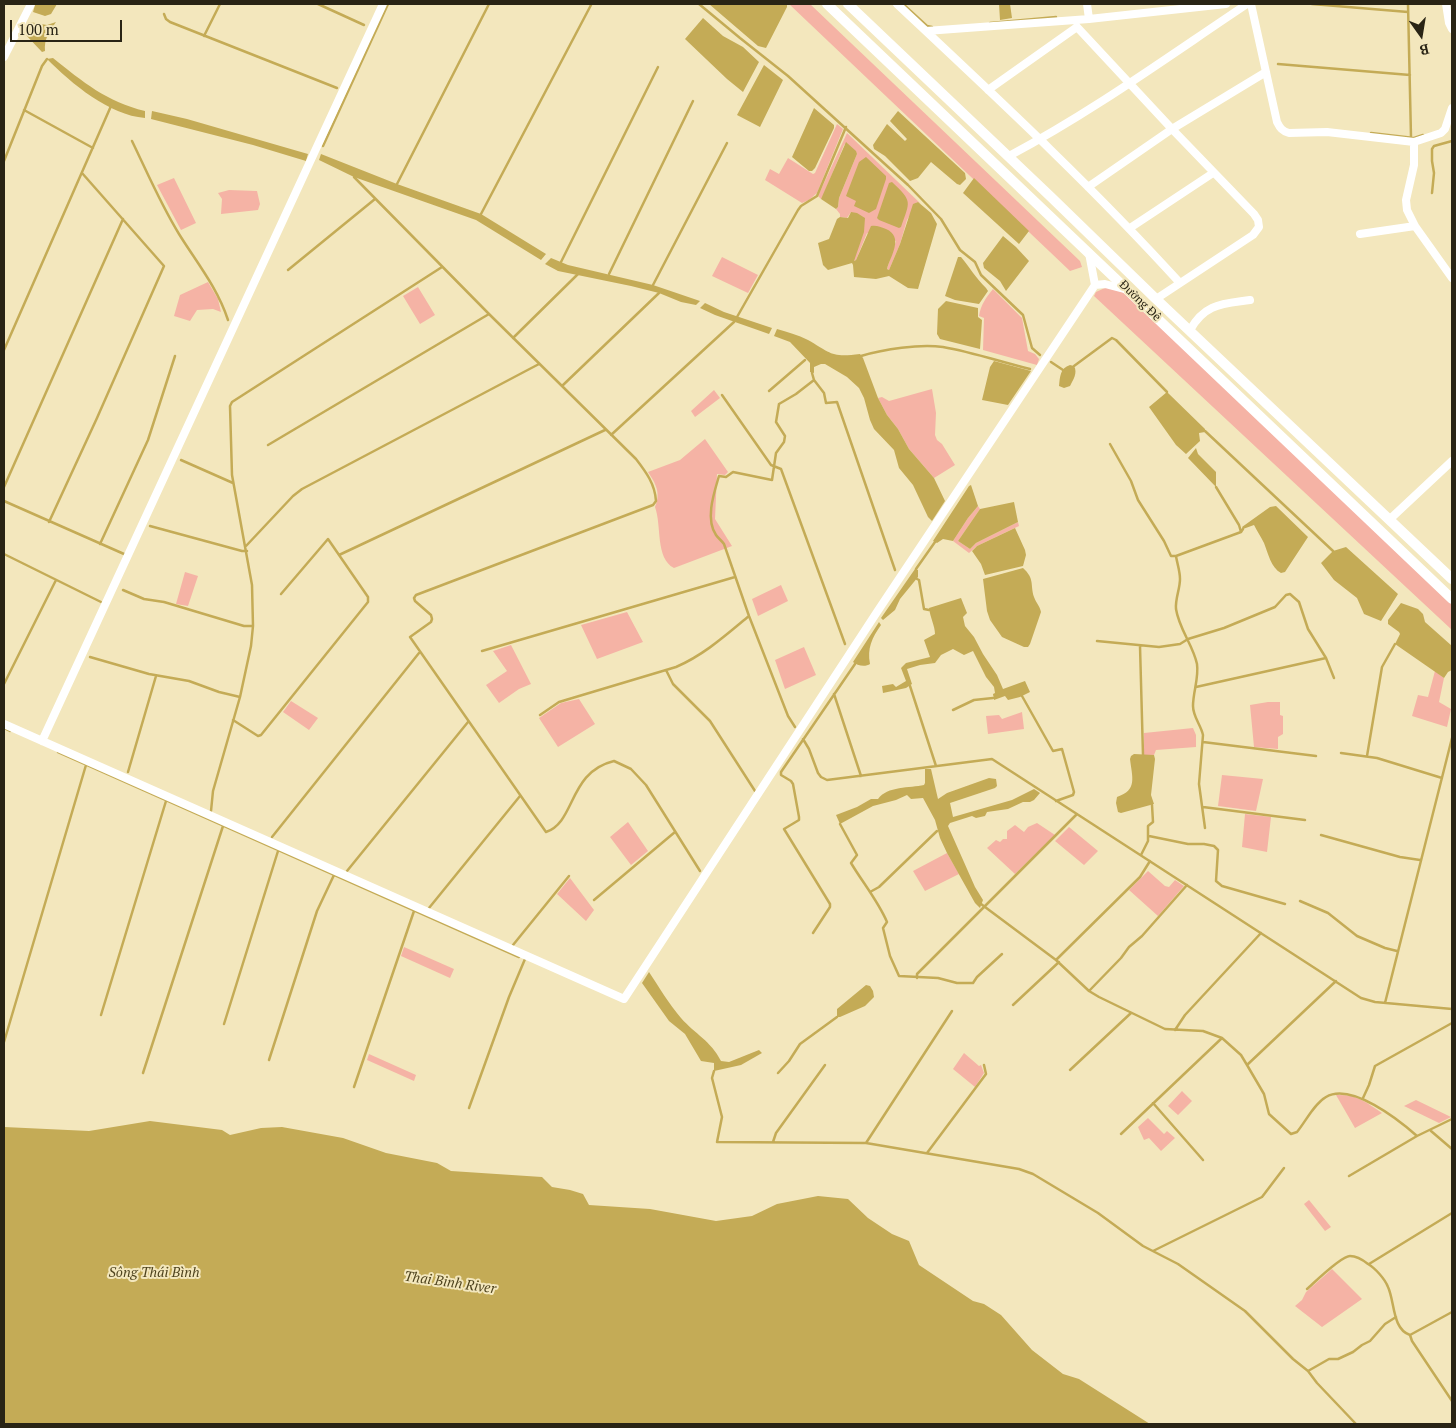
<!DOCTYPE html>
<html>
<head>
<meta charset="utf-8">
<style>
	body { margin:0 }
	#map { position:relative; width:1456px; height:1428px; overflow:hidden; background:#f3e7bd; font-family:"PT Serif",serif }
	canvas { display:block }
	.frame { position:absolute; inset:0; border:5px solid #292415; pointer-events:none }
	.north { position:absolute; left:1396px; top:10px; width:50px; height:50px; -webkit-text-stroke:4px #f3e7bd; paint-order:stroke; rotate:167deg; font-size:14px; font-weight:700; line-height:20px; text-align:center; color:#292415 }
	.north::after { content:''; display:block; margin:auto; width:18px; height:22px; background:#292415; clip-path:polygon(50% 0,100% 100%,50% 72%,0 100%) }
	.scale { position:absolute; left:10px; top:20px; width:112px; height:22px; box-sizing:border-box; border:2px solid #292415; border-top:0; padding-left:6px; font-size:15px; line-height:18px; white-space:nowrap; color:#292415; -webkit-text-stroke:4px #f3e7bd; paint-order:stroke }
</style>
</head>
<body>
<div id="map">
<canvas width="1456" height="1428"></canvas>
<div class="frame"></div>
<div class="north">B</div>
<div class="scale">100 m</div>
</div>
<script>
const g = document.querySelector('canvas').getContext('2d');
g.lineJoin = 'round';
function fillPath(path, color) {
  g.fillStyle = color;
  g.fill(path, 'evenodd');
}
function trace(path, color, width, dash) {
  g.strokeStyle = color;
  g.lineWidth = width;
  g.lineCap = dash ? 'butt' : 'round';
  g.setLineDash(dash || []);
  g.stroke(path);
}
function label(font, color, halo, rows, align = 'center') {
  g.font = font + ' "PT Serif",serif';
  g.lineWidth = 4;
  g.setLineDash([]);
  g.textBaseline = 'middle';
  g.strokeStyle = halo;
  g.fillStyle = color;
  for (const [text, x, y, turn = 0] of rows) {
    g.save();
    g.translate(x, y);
    g.rotate((+turn || 0) * Math.PI / 180);
    g.textAlign = isNaN(turn) ? turn : align;
    if (halo) g.strokeText(text, 0, 0);
    g.fillText(text, 0, 0);
    g.restore();
  }
}
const green = new Path2D(`
	M789 4H810L1080 261 1082 267 1070 271Z
	M837 124 843 129 817 193 809 200 802 203 765 180 770 169 779 174 788 158 813 174 815 173Z
	M847 133 921 204 917 202 907 220 900 244 889 270 887 269 896 241 867 233 856 260 854 261 851 212 847 218 840 217V214L836 209 838 207 839 198 857 154 847 143 844 145 824 194 821 199 818 196Z
	M174 178 196 223 181 230 157 185Z
	M229 190 257 191 260 204 258 210 221 214 222 199 218 193Z
	M722 257 758 275 748 293 712 276Z
	M208 282 218 299 221 312 213 309 197 310 190 321 174 316 180 295Z
	M418 287 435 315 420 324 403 296Z
	M1107 287 1119 290 1130 296 1451 602 1452 630 1094 296 1096 292Z
	M993 289 1022 318 1028 351 1035 354 1039 359 1037 365 983 350 984 318 979 316C981 304 986 298 993 289Z
	M932 389 936 413 935 435 937 440 942 444 955 465 934 478 909 449 898 429 887 415 878 398 882 397 889 401Z
	M714 390 720 398 695 417 691 411Z
	M705 439 728 472 725 475 717 474 715 519 732 546 674 568C655 558 662 526 655 507 661 493 656 484 648 472L680 460Z
	M978 506 980 509 958 541 970 549 976 543 1018 522 1019 526 977 546 969 553 953 541 968 518Z
	M185 572 198 576 188 606 176 604Z
	M781 585 788 601 758 616 752 599Z
	M627 612 643 642 597 659 581 625Z
	M511 645 531 684 519 689 499 703 486 685 507 671 493 651Z
	M804 647 816 675 785 689 775 660Z
	M1435 671 1444 678 1439 702 1451 709 1447 727 1412 716 1418 695 1428 697Z
	M579 699 595 724 558 747 539 718 561 703Z
	M291 701 318 718 309 730 283 712Z
	M1268 702H1280V715L1283 716V734L1278 737V749L1254 747 1250 705Z
	M1022 712 1024 729 988 734 986 716 999 715 1002 719Z
	M1193 728 1196 735V747L1156 750 1154 755H1144V733Z
	M1222 775 1263 779 1256 811 1218 806Z
	M1245 814 1271 817 1267 852 1242 847Z
	M628 822 648 851 631 865 610 837Z
	M1037 823 1055 835 1015 874 987 848 996 840 1000 842 1003 839H1007V831L1015 825 1024 832 1028 827Z
	M1069 827 1098 851 1084 865 1055 841Z
	M947 853 959 874 925 891 913 871Z
	M1148 871 1165 886 1169 887 1175 880 1184 886 1158 916 1129 890Z
	M570 878 594 910 586 921 557 894Z
	M404 947 454 969 450 978 401 956Z
	M964 1053 979 1066 981 1065 984 1073 975 1087 953 1069Z
	M369 1054 416 1075 414 1081 367 1060Z
	M1182 1091 1192 1101 1178 1115 1168 1106Z
	M1336 1095C1357 1094 1366 1102 1382 1113L1355 1128Z
	M1416 1100 1451 1117 1439 1123 1404 1106Z
	M1148 1118 1164 1134 1167 1131 1175 1138 1161 1151 1149 1138 1144 1140 1138 1127Z
	M1309 1200 1331 1227 1325 1231 1304 1204Z
	M1332 1269 1362 1299 1322 1327 1295 1306 1302 1300 1306 1292Z`);
const water = new Path2D(`
	M37 4H57L51 14 45 16 33 12 35 5Z
	M709 4H787V7L766 48 758 46Z
	M999 4H1010L1012 18 1000 20Z
	M703 18 723 36 743 47 759 62 743 92 727 79 685 39Z
	M29 22 47 25 56 22C49 32 44 39 45 51L42 52 24 33Z
	M53 58C83 82 107 102 145 111V118C109 115 72 84 47 59Z
	M764 65 783 80 760 127 737 115Z
	M814 108 834 125V128L815 168 812 171H809L792 157Z
	M152 111 187 119 308 154 306 161 253 145 151 119Z
	M898 111 965 173 966 179 960 185 957 184 931 162 918 178 910 181 885 156 874 149 873 145 887 124 905 141 907 139 890 121Z
	M846 142 856 151 857 154 839 198 838 207 836 209 821 199Z
	M321 154 397 184 481 214 546 254 541 260 476 220 354 177 319 160Z
	M866 157 886 176V179L876 209 869 213 854 206 856 201 846 196 859 162Z
	M974 178 1029 231 1019 244 963 193Z
	M892 182C913 202 910 201 901 227L899 228 879 220 877 218 889 183Z
	M918 202 931 213 937 224 918 289 908 288 889 276 876 279 854 277 853 265 852 263 828 270 823 265 818 243 829 239 837 219 840 217 848 218 851 212 857 213 865 218 864 232 854 261 856 260 871 226C877 225 880 227 886 229 904 237 891 255 887 269L889 270 900 244 913 204Z
	M1003 236 1016 247 1029 261 1006 291 1000 281 984 268 983 263Z
	M958 257H961C970 268 976 278 986 288L988 291 979 304 955 300 945 296Z
	M551 258 568 265 653 285 700 301 696 305 681 302 659 293 631 286 558 271 545 264Z
	M946 301 978 308V317L982 320 980 349 940 339 937 334 938 309Z
	M705 303 724 312 772 328 769 334 715 315 700 308Z
	M777 329C787 332 798 335 808 340 831 353 831 358 860 354L863 358 878 398 887 415 898 429 909 449 934 478 945 501 932 521 928 517 913 485 899 468 894 450 874 429 870 420 864 398 859 388 847 377 825 364H821L814 367V373L810 372V363L790 342 774 336Z
	M994 361 1031 371 1008 405 982 400 990 367Z
	M1070 365 1074 366C1078 373 1073 380 1070 386L1064 388 1059 386C1060 377 1060 368 1070 365Z
	M1167 392 1205 429V432L1199 433 1200 441 1186 454 1176 445 1149 407Z
	M1196 448 1198 454 1216 472V487L1188 458Z
	M971 485 978 506 968 518 953 541 943 539 937 543 933 541 969 486Z
	M1014 502 1018 522 976 543 970 549 958 541 980 509Z
	M1276 506 1308 537 1285 572 1281 573C1271 568 1268 553 1264 543 1261 537 1257 531 1254 525L1243 529 1242 527 1270 507Z
	M1015 528 1025 550 1026 555 1023 566 985 575 981 564 972 551 977 546Z
	M1346 547 1398 594 1381 621 1364 614 1357 598 1334 580 1321 563 1333 551Z
	M1023 568C1035 579 1030 584 1034 597 1036 603 1040 606 1041 612L1030 644 1028 647H1024L1002 637 990 620 987 611 983 579Z
	M915 569 918 570V577L900 599 895 610 883 620 881 618Z
	M961 598 967 613 963 617 965 626 974 637 983 654 997 675 1003 689 1025 681 1030 692 1020 697 1008 700 1005 696 994 700 993 694 995 693 994 687 986 677 973 651 964 655 953 649 941 655 935 663 920 665 907 669 912 684 906 688 883 693 882 686 893 684 896 687 906 681 901 668 906 663 930 657 924 640 935 634C935 626 930 617 929 608Z
	M1401 603 1418 609 1423 614 1425 622 1452 646V670L1448 672 1444 678 1395 644 1400 634 1399 632 1388 624V620Z
	M879 622 881 625C872 638 867 648 870 664 866 667 857 666 853 662Z
	M1134 754 1154 755 1155 759 1151 795 1154 804 1121 813 1118 812 1116 803 1117 797C1138 790 1132 777 1130 759L1131 756Z
	M925 769H931L938 799 947 793 989 778 996 779 997 786 995 788 950 803 953 817 1012 800 1034 789 1040 793 1034 800 1030 802H1023L1008 809 987 812 985 816 976 818 972 816 950 823 948 826 975 887 983 900 980 908 975 903 947 853 940 838 935 820 923 798 911 799 907 795 896 800 873 806 840 824 836 815 857 807 871 799H878C887 786 910 788 924 785L925 783Z
	M649 972C659 987 669 1004 681 1018 695 1034 711 1041 721 1061L729 1062 759 1050 762 1053 741 1065 714 1071V1063L701 1061 685 1034 669 1021 642 983Z
	M866 985 870 986 873 991 874 997 865 1006 840 1017H837V1009Z
	M150 1121 222 1130 230 1135 261 1128 282 1127 343 1138 386 1153 437 1163 451 1171 542 1177 552 1187 570 1190 583 1194 589 1205 650 1209 716 1221 752 1216 777 1204 818 1196 848 1199 868 1218 892 1234 909 1241 919 1265 973 1301 984 1304 1001 1315 1032 1350 1063 1374 1079 1379 1150 1424H4V1127L89 1131Z`);
const stream = new Path2D(`
	M318 4 364 25
	M699 4 740 38 788 76 908 185 941 219 960 250 975 262 981 275 1023 315 1032 348 1040 355
	M903 4 927 26 932 27
	M1312 4 1408 12
	M1408 4 1411 137
	M164 14 166 19 170 22 337 88
	M990 23 1056 17
	M204 36 220 4
	M1278 64 1410 75
	M24 110 93 148
	M1371 133 1414 138 1423 135
	M132 141C147 172 161 205 179 234 197 263 217 287 228 320
	M323 146 388 4
	M4 161 42 66 47 59
	M354 177 489 314 636 459C646 472 655 484 656 501L653 505 416 595 414 598 415 601 431 615 432 619 431 622 410 637 546 832C576 822 568 772 614 761L631 769 646 785 700 871
	M397 184 489 4
	M1432 193 1434 173 1432 161V149L1434 146 1452 141
	M481 214 591 5
	M561 262 658 67
	M288 270 375 199
	M609 274 693 101
	M653 285 727 143
	M737 317 798 210 801 206 817 196 846 127
	M513 338 578 274
	M4 350 111 106
	M861 356C884 349 919 344 943 347 972 352 1001 362 1030 369
	M1051 362 1063 370
	M1074 366 1112 338 1116 340 1167 392
	M812 373 814 380
	M562 386 659 293
	M769 391 805 360
	M722 395 771 465 781 469 845 644
	M1205 431 1333 551
	M611 435 734 322
	M1110 444 1131 481 1138 500 1164 541 1171 556H1176
	M268 445 489 314
	M181 460 233 483
	M4 487 123 219
	M1216 487 1239 525 1241 532
	M4 501 124 554
	M49 522 97 418 164 266 82 173
	M150 526 242 551H247
	M100 544 148 440 175 356
	M246 546 293 496 302 489 539 364
	M4 554 101 602
	M339 555 605 430
	M916 569 935 542
	M917 579 919 580 924 609 929 610
	M123 590 144 599 164 602 244 626H253
	M1097 641 1159 647 1180 644 1188 639 1224 628 1275 607 1286 595 1290 594 1299 602 1308 629 1326 658 1334 678
	M1140 646 1143 755
	M482 651 735 577
	M90 657 149 674 189 681 219 692 240 697
	M666 670 673 684 710 721 755 791
	M4 684 56 580
	M910 686 936 766
	M1196 687 1326 658
	M834 694 861 776
	M1022 696 1053 751 1062 749 1074 792 1073 795 1056 801
	M953 710 974 700 993 698
	M540 715 559 702 676 667C704 655 726 635 749 616
	M233 720 258 736 261 735 368 602V597L328 539 281 594
	M795 727 788 716 749 616 724 544C722 541 718 538 716 535 705 519 714 493 719 476L726 477 733 472 772 480 776 453 784 442 785 436 776 422 779 404 796 394 814 380 824 393 826 403 837 402 895 570
	M4 728 10 731
	M803 739 809 749 818 773 821 777 827 780 992 759 1361 998 1375 1002 1452 1009
	M1203 742 1316 756
	M58 752 519 957
	M1341 753 1377 758 1442 778
	M1367 756 1382 667 1395 644
	M128 772 156 676
	M1203 807 1305 820
	M211 811 213 791 240 697 251 646 253 626 252 585 232 475 230 406 232 402 442 267
	M840 824 857 855 851 863C863 883 878 901 887 922L883 928 890 956 899 976 938 978 957 983H973L977 977 1002 954
	M1205 828 1199 784 1203 735C1201 725 1193 717 1193 706 1193 692 1199 678 1197 664 1193 645 1179 629 1176 609 1175 599 1180 589 1180 579 1180 571 1177 563 1176 556L1241 532 1243 529
	M1321 835 1400 857 1420 860
	M1149 836 1188 844H1204L1214 846 1218 850 1216 881 1222 886 1285 904
	M272 837 419 653
	M1141 855 1148 841V826L1153 822 1152 805
	M347 871 468 722
	M870 892 879 887 937 831
	M594 900 675 832
	M1300 901 1328 913 1357 936 1385 948 1397 951
	M981 904 1056 960 1089 991 1099 997 1165 1029 1203 1031 1222 1038 1241 1055 1247 1065 1264 1094 1269 1114 1291 1134 1297 1132C1306 1121 1314 1104 1326 1097 1351 1082 1399 1120 1417 1136
	M429 908 520 796
	M813 933 830 907V904L784 829 799 820V817L793 784 791 781 781 775V772L855 664
	M513 945 569 876
	M1056 960 1140 877 1150 861
	M917 978V974L1077 814
	M1089 991 1121 958 1129 947 1142 936 1187 885
	M1385 1003 1452 738
	M1013 1005 1059 962
	M101 1015 166 801
	M224 1024 278 851
	M1175 1030 1185 1015 1261 933
	M4 1042 86 765
	M269 1060 317 911 334 875
	M1247 1065 1336 981
	M1070 1070 1131 1013
	M714 1071 712 1078 722 1117 717 1142 866 1143 1019 1169 1033 1174 1098 1213 1143 1246 1178 1264 1245 1311 1293 1359 1308 1371 1317 1383 1356 1424
	M143 1073 223 826
	M778 1073 789 1061 800 1044 837 1017
	M354 1087 414 911
	M1363 1098 1369 1085 1375 1066 1452 1023
	M1153 1103 1203 1160
	M469 1108 509 997 525 959
	M1431 1131 1452 1149
	M1121 1134 1222 1038
	M773 1142 776 1133 825 1065
	M866 1143 952 1011
	M927 1153 986 1074 984 1065
	M1349 1176 1417 1136 1452 1119
	M1153 1251 1262 1197 1284 1168
	M1369 1264 1452 1213
	M1307 1289C1315 1282 1341 1256 1350 1256 1357 1256 1363 1260 1368 1264 1375 1268 1385 1279 1388 1287 1395 1302 1392 1329 1410 1335
	M1452 1312 1410 1335 1412 1341 1452 1401
	M1308 1371 1329 1359H1338L1353 1352 1362 1345 1370 1341 1385 1324 1396 1317`);
const minor = new Path2D(`
	M897 4C994 95 1091 185 1180 283
	M1087 4 1089 19
	M1251 4 1277 122C1280 128 1282 131 1289 133L1327 132 1414 142 1441 133 1445 129 1452 108
	M1446 4 1449 23 1452 29
	M926 31 1089 19 1226 4
	M4 57 31 4
	M988 90 1077 27 1172 129 1266 72
	M1414 142V165L1406 200 1407 210 1415 226 1452 278
	M1009 156C1092 112 1169 56 1247 4
	M1088 187 1172 129 1254 214 1258 220 1259 227 1253 235 1156 299
	M1130 228 1213 173
	M1360 234 1415 226
	M1095 285 1105 284 1124 289
	M1190 330C1205 303 1223 304 1250 300
	M1389 520 1452 461
	M4 724 624 999 877 612 1095 285 1089 253
	M42 741 383 4`);
const tertiary = new Path2D(`
	M827 4 1452 599
	M848 4 1051 197 1156 299 1452 579`);
const streetNames = [
	["Đường Đê",1140,301,44]
];
const waterNames = [
	["Sông Thái Bình",154,1273],
	["Thai Binh River",450,1283,8]
];
fillPath(green, '#f5b3a5');
fillPath(water, '#c4ab56');
trace(stream, '#c4ab56', 2.5);
trace(minor, '#fff', 8);
trace(tertiary, '#fff', 10);
label('12px', '#292415', '#f3e7bd', streetNames);
label('italic 14px', '#4e431e', '#f3e7bd', waterNames);
</script>
</body>
</html>
